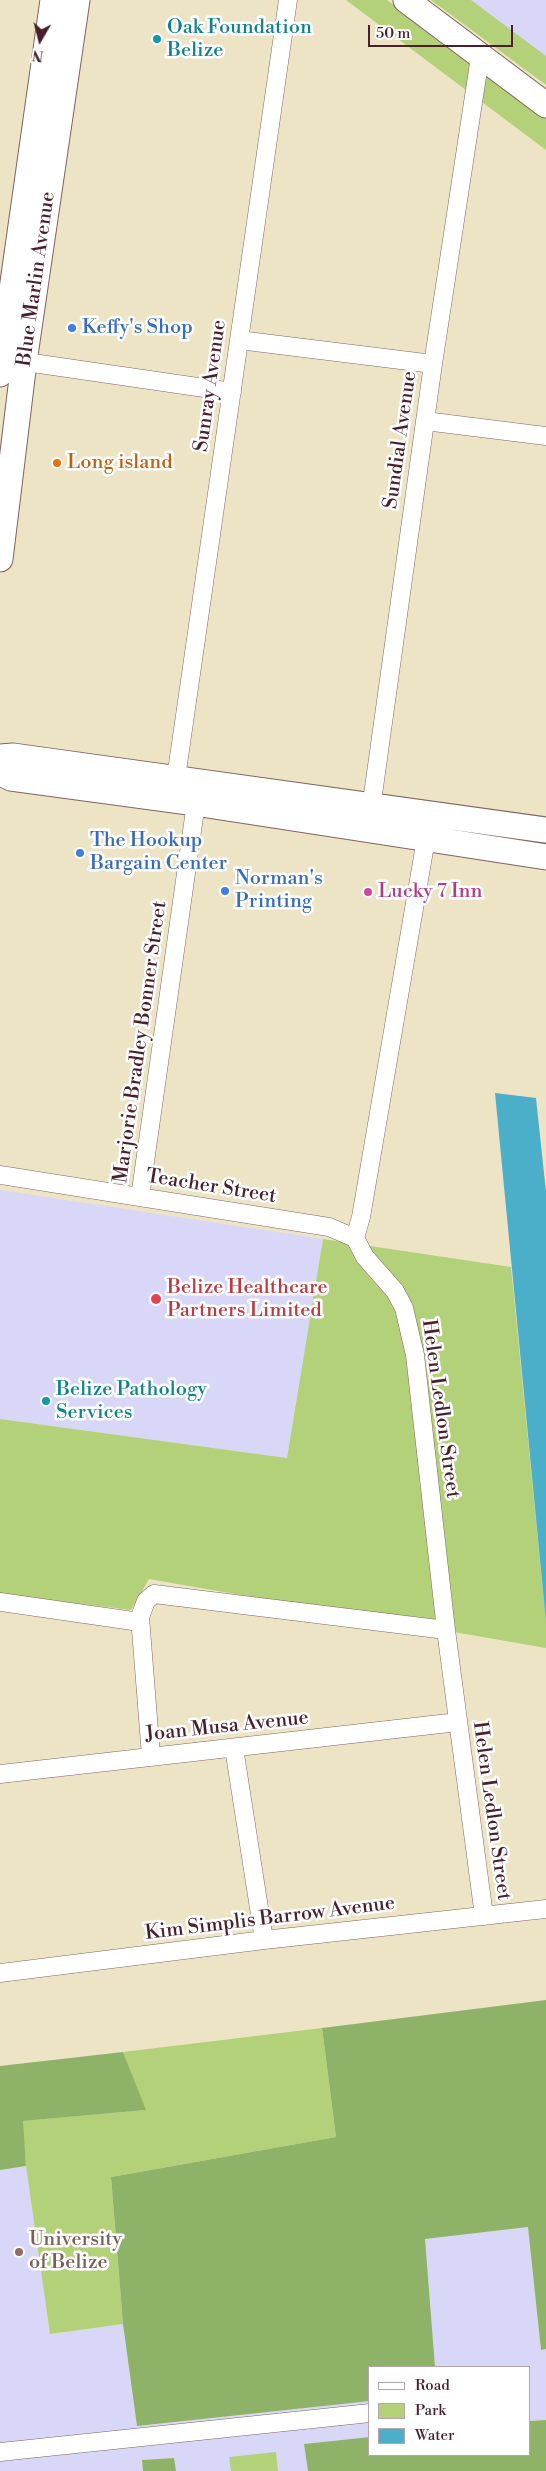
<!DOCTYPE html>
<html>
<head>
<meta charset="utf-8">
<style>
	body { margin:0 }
	#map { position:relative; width:546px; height:2471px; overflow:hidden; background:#ede4c6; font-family:"Libre Bodoni",serif }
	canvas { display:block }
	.legend { position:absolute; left:368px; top:2366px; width:162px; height:90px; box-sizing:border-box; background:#fff; border:1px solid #b7a5aa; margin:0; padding:6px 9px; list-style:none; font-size:15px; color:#4a1f2b }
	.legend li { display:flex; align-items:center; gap:10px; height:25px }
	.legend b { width:25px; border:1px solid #b7a5aa }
	.north { position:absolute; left:15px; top:15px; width:50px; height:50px; -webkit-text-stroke:4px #fff; paint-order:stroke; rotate:188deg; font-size:14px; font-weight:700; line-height:20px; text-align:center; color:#4a1f2b }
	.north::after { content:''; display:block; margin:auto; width:18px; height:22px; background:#4a1f2b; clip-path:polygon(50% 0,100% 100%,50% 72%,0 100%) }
	.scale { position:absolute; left:368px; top:25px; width:145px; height:22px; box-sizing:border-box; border:2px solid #4a1f2b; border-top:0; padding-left:6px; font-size:15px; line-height:18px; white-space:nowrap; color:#4a1f2b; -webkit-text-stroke:4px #fff; paint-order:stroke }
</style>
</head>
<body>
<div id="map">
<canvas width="546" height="2471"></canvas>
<ul class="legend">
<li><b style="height:6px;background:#fff"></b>Road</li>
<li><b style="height:14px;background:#b3d178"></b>Park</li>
<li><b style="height:14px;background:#4bafca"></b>Water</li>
</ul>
<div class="north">N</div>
<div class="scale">50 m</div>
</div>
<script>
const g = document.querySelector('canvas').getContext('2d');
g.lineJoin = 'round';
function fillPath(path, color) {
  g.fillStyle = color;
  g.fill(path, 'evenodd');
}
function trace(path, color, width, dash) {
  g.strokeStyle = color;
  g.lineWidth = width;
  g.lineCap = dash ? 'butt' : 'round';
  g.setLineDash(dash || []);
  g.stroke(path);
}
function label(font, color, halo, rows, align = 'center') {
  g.font = font + ' "Libre Bodoni",serif';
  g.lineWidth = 5;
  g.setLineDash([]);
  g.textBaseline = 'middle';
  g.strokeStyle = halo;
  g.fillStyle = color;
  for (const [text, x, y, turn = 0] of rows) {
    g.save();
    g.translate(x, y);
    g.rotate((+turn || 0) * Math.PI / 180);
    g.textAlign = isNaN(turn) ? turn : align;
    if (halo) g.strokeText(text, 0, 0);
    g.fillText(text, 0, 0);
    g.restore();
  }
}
const built = new Path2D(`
	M471 0H546V56Z
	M0 1190 323 1239 287 1458 0 1419Z
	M26 2166 50 2334 123 2324 137 2426 370 2401V2437L304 2444 308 2471H176L174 2458 142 2460 143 2471H0V2170Z
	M528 2227 541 2349H546V2420L530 2421V2367H435L424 2239Z`);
const green = new Path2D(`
	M346 0H387L546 117V150Z
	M431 0H471L546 56V85Z
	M323 1239 511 1267 546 1622V1648L149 1579 131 1610 0 1594V1419L287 1458Z
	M322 2028 336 2137 111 2177 123 2324 50 2334 26 2166 22 2121 145 2110 123 2052Z
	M276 2452 278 2471H231L229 2457Z`);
const forest = new Path2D(`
	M546 2000V2349L541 2350 528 2227 425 2239 435 2367H370V2401L137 2426 123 2324 111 2177 336 2137 322 2028Z
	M123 2052 146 2110 23 2121 26 2166 0 2170V2066Z
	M546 2420V2471H308L304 2444 370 2437V2455H530V2421Z
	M174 2458 176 2471H143L142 2460Z`);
const water = new Path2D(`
	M495 1093 536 1098 546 1192V1622Z`);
const street = new Path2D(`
	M239 340 433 364
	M12 360 232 392
	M425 421 546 436
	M176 778 288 0
	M370 816 433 364 480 57
	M426 839 361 1217 355 1238 365 1257 395 1291 404 1308 415 1355 446 1630 484 1916
	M0 1175 329 1227 355 1238
	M140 1197 196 803
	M0 1602 140 1622
	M234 1748 264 1940
	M151 1756 140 1617 146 1601 154 1594 446 1630
	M0 1774 458 1722
	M0 1973 264 1940 546 1909
	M0 2452 370 2413`);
const secondary = new Path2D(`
	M406 0 546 105
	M0 374 53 0
	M0 559 24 362 77 0
	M0 757 13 756 546 830
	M0 773 11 778 196 803 546 857`);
const markers = [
	[157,39,5,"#0f9aa8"],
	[72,328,5,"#3f7fe0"],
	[57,463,5,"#e8710a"],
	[80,853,5,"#3f7fe0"],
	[225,891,5,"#3f7fe0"],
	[368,892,5,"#d1479c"],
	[156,1299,6,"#e0444e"],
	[46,1401,5,"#0f9aa8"],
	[19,2252,5,"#8d6e63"]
];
const cultureNames = [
	["Oak Foundation",167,28],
	["Belize",167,51],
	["Belize Pathology",56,1390],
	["Services",56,1413]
];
const streetNames = [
	["Blue Marlin Avenue",37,279,-82],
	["Sunray Avenue",211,386,-82],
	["Sundial Avenue",401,440,-82],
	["Marjorie Bradley Bonner Street",141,1042,-82],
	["Teacher Street",211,1187,9],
	["Helen Ledlon Street",440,1409,82],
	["Joan Musa Avenue",227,1727,-6],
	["Helen Ledlon Street",491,1811,82],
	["Kim Simplis Barrow Avenue",270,1919,-7]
];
const shopNames = [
	["Keffy's Shop",82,328],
	["The Hookup",90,841],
	["Bargain Center",90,864],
	["Norman's",235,879],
	["Printing",235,902]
];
const foodNames = [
	["Long island",67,463]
];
const hotelNames = [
	["Lucky 7 Inn",378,892]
];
const healthNames = [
	["Belize Healthcare",167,1288],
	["Partners Limited",167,1311]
];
const educationNames = [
	["University",29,2240],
	["of Belize",29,2263]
];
fillPath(built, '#d9d7f8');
fillPath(green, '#b3d178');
fillPath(forest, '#8eb368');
fillPath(water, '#4bafca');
trace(street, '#836461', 19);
trace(secondary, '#836461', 27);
trace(street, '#fff', 18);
trace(secondary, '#fff', 25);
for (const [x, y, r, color] of markers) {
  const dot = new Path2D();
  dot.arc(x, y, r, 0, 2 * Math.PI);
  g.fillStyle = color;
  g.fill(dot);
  trace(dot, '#fff', 2);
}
label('20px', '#0d838f', '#fff', cultureNames, 'left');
label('20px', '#4a1f2b', '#fff', streetNames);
label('20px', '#366cbe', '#fff', shopNames, 'left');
label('20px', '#c56008', '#fff', foodNames, 'left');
label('20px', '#b23c85', '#fff', hotelNames, 'left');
label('20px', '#be3a42', '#fff', healthNames, 'left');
label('20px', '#785e54', '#fff', educationNames, 'left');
</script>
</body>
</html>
